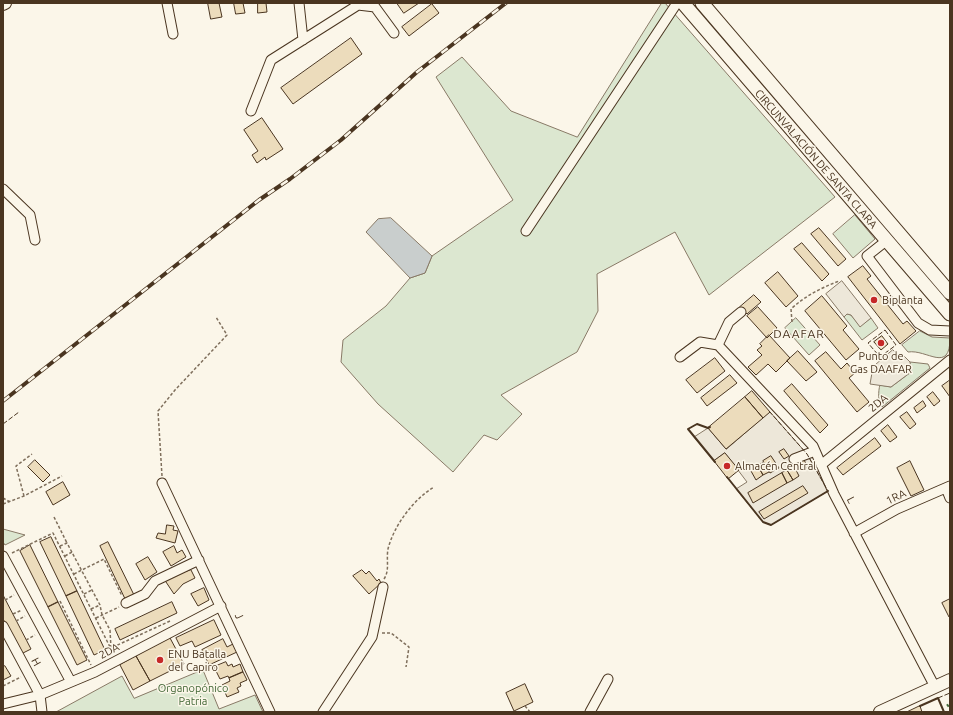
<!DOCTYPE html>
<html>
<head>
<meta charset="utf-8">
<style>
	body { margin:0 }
	#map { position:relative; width:953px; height:715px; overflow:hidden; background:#fbf6e9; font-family:Ubuntu,sans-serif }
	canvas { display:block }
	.frame { position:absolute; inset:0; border:4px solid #4a3520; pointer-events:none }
</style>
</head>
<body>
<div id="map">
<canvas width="953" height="715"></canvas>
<div class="frame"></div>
</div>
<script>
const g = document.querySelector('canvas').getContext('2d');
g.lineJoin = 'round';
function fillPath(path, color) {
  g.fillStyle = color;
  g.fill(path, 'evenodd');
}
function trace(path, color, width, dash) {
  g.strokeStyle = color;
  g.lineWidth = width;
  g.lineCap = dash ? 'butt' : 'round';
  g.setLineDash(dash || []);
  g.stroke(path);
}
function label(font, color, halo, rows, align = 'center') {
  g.font = font + ' Ubuntu,sans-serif';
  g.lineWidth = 3;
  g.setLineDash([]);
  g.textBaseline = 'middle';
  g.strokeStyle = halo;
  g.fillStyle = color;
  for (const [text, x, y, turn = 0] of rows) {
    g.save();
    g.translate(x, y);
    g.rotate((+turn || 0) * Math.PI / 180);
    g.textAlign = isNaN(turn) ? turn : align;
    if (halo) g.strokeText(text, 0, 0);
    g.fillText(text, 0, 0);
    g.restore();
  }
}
const green = new Path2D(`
	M662 3H665L835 197 709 295 675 232 597 274 598 311 577 352 501 395 522 414 497 440 484 435 453 472 378 404 341 362 343 340 386 306 410 278 425 273 432 256 513 200 436 77 462 57 511 111 577 137Z
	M699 17 725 40 950 302V307Z
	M855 215 875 239 853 258 833 234Z
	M847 314 851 315 860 326 871 318 878 328 862 340 844 317Z
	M796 318 820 345 809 355 785 328Z
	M920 331 932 337 950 338C950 374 927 349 908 352L902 345Z
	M910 362 928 364 930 368 882 407C878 403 878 391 880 385L891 387 911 372Z
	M3 529 25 535 5 545 3 542Z
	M203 670 219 709 255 695 263 712H56L122 676 134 698Z`);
const parking = new Path2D(`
	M842 281 871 318 860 327 851 315 847 314 844 317 826 294Z
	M893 350 897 354 904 356 910 362 911 372 891 387 870 384 873 367Z
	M770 412 807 454 828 491 771 525 763 522 736 489 747 482 725 453 714 461 694 437 708 428 726 449Z`);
const water = new Path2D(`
	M391 218 432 256 425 273 410 278 366 232 378 219Z`);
const building = new Path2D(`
	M208 3H219L222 17 211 19Z
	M234 3H243L245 13 236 14Z
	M258 3H266L267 12 258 13Z
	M397 3H419L404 13Z
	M432 4 439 13 409 36 402 27Z
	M351 38 362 54 293 104 281 88Z
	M262 118 283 149 266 160 265 157 257 163 252 155 258 151 244 130Z
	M819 228 846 259 838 266 811 234Z
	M802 243 829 274 822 281 794 249Z
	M863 266 871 276 867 279 903 324 907 321 916 331 900 344 848 277Z
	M778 272 798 296 786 307 765 283Z
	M754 295 761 302 747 314 740 307Z
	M822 296 847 326 843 330 859 349 846 360 805 311Z
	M758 307 777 328 767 338 747 316Z
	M769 335 790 358 776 372 768 364 756 375 748 367 762 355 757 350 762 346 760 344Z
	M882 336 888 344 881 350 874 342Z
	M798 351 817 372 806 381 787 361Z
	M826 352 841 369 847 363 855 373 849 378 869 402 857 412 815 361Z
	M715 358 725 371 697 393 686 380Z
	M730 375 737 383 707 406 701 398Z
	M949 381 950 382V397L942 386Z
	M792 384 828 425 820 433 784 391Z
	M752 391 770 412 763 418 745 397Z
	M933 392 940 401 934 406 927 397Z
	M745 397 763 418 726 449 708 428Z
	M923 401 926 406 917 413 914 408Z
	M907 412 916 424 910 429 900 417Z
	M888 425 897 437 890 442 881 431Z
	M875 438 881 446 843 475 837 468Z
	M784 449 789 456 784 459 779 452Z
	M725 453 739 470 728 479 714 461Z
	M771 456 779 468 770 473 763 461Z
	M35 460 50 475 43 482 28 467Z
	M804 460 808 467 802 470 798 463Z
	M910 461 924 490 911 496 897 468Z
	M763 463 769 472 763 475 758 466Z
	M758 466 763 475 756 480 751 471Z
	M794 466 799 476 793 480 787 470Z
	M787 470 793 480 787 483 782 473Z
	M782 473 787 483 753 503 748 493Z
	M63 482 70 495 53 505 46 492Z
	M803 486 808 493 764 519 759 512Z
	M167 525 174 526 173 530 178 531 175 543 156 538 158 533 165 534Z
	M51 537 77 591 66 596 40 542Z
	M108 542 135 597 126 601 100 546Z
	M30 545 58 602 48 607 20 551Z
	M174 546 177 553 182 550 186 557 171 566 163 552Z
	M148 557 157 572 145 580 136 564Z
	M191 570 195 578 183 584 174 594 164 579Z
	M362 570 366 574 369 571 377 581 379 579 381 583 369 594 353 576Z
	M204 588 209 600 198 606 191 594Z
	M77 591 105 650 94 655 66 596Z
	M3 595 31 649 21 654 3 619Z
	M950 599V616L949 617 942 603Z
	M58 602 87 660 77 665 48 607Z
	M172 602 177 613 120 640 115 629Z
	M214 620 221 635 195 647 192 641 180 646 176 638Z
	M170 638 184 664 150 681 136 656Z
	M223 639 227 647 233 644 237 652 209 665 202 650Z
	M136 656 150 681 133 690 120 665Z
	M226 662 228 666 232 664 233 667 240 664 243 672 229 678 228 676 220 679 214 667Z
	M5 666 11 676 3 680V667Z
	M243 672 247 680 240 683 241 686 237 688 239 692 227 697 222 685 230 681 229 678Z
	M525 684 533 702 514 711 506 693Z
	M920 706 922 712H907Z`);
const path = new Path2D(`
	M792 322 791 309C805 296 821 288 839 281
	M162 476 158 411 175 390 227 335 216 317
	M24 496 16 466 32 454
	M3 498 10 502
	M3 504 24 496 62 476
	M54 517 67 543
	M60 546 67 543 100 605 102 615 110 630 111 648 170 621
	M12 553 53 533 113 653
	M65 556 72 552
	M74 574 104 559 122 596
	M384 579C390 570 386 560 388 549 394 525 414 499 434 487
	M84 594 92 590
	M5 600 14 595
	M60 601 91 665
	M91 609 100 605
	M13 614 22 610
	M96 618 119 607
	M16 621 25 616
	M382 633H391L409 647 406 667
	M26 640 35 635
	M3 686 21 677
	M525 706 530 712`);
const minor = new Path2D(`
	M167 3 173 34
	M299 3 303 40
	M251 111 271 60 358 5 375 7 394 33
	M3 189 30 215 35 240
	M526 231 677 3
	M886 241 867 256 918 323 930 330 950 331
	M718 345 813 446 834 494 935 687
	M680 357 700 342 718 345 729 322 741 312
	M794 459 815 451
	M821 465 950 360
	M162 483 270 712
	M946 488 950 498
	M854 533 897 509 950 486
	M3 556 71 682
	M126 603 145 594 155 581 199 560
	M3 626 40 695 42 712
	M3 704 40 695 95 672 221 606
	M323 712 372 637 383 587
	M590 712 608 679`);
const major = new Path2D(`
	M3 4 5 3
	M880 712 950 680`);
const highway = new Path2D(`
	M683 3 950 314
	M702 3 950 293`);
const rail = new Path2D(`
	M3 401 259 200 290 179 341 140 417 72 506 3`);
const hedge = new Path2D(`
	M947 706 950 704`);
const fence = new Path2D(`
	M885 330 896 345 880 357 868 343Z
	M769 411 807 454 828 491
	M3 424 19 412
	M938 698 950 693`);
const wall = new Path2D(`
	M710 427 708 428 697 424 688 429 715 462
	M727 477 763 522 771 525 828 491
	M920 706 938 698 944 712`);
const markers = [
	[874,300,4,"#c62828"],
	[881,343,4,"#c62828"],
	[727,466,4,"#c62828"],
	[160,660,4,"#c62828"]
];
const streetNames = [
	["CIRCUNVALACIÓN DE SANTA CLARA",816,159,49],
	["2DA",878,403,-39],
	["1RA",896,497,-26],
	["L",851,500,62],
	["J",239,616,65],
	["2DA",109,651,-28],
	["H",36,662,62]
];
const poiNames = [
	["Biplanta",882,300],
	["Punto de",881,356,"center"],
	["Gas DAAFAR",881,369,"center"],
	["Almacén Central",735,466],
	["ENU Batalla",168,654],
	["del Capiro",168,667]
];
const parkNames = [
	["Organopónico",193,688],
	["Patria",193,701]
];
const neighbourhoodNames = [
	["DAAFAR",799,334]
];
fillPath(green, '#dce7d0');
trace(green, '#887966', 1);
fillPath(parking, '#ede7d9');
trace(parking, '#887966', 1);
fillPath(water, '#c9cecd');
trace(water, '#887966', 1);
fillPath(building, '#ecdcbc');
trace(building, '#4a3520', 1);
trace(minor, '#4a3520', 11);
trace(major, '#4a3520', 14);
trace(highway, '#4a3520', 15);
trace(path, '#7f6f5c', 1.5, [3, 2]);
trace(minor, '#fbf6e9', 9);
trace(major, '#fbf6e9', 12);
trace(highway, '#fbf6e9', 13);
trace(rail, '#4a3520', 4);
trace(rail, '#fbf6e9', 2.5, [8]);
trace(hedge, '#436837', 3, [2, 3]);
trace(fence, '#4a3520', 1, [5, 2]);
trace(wall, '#4a3520', 2);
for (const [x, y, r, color] of markers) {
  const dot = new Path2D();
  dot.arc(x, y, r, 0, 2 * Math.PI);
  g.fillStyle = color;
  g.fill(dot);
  trace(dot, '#fbf6e9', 1.5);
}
label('11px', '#4a3520', '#fbf6e9', streetNames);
label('11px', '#4a3520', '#fbf6e9', poiNames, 'left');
label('11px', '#436837', '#fbf6e9', parkNames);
g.letterSpacing = '1px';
label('12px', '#4a3520', '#fbf6e9', neighbourhoodNames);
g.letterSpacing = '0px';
</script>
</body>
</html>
